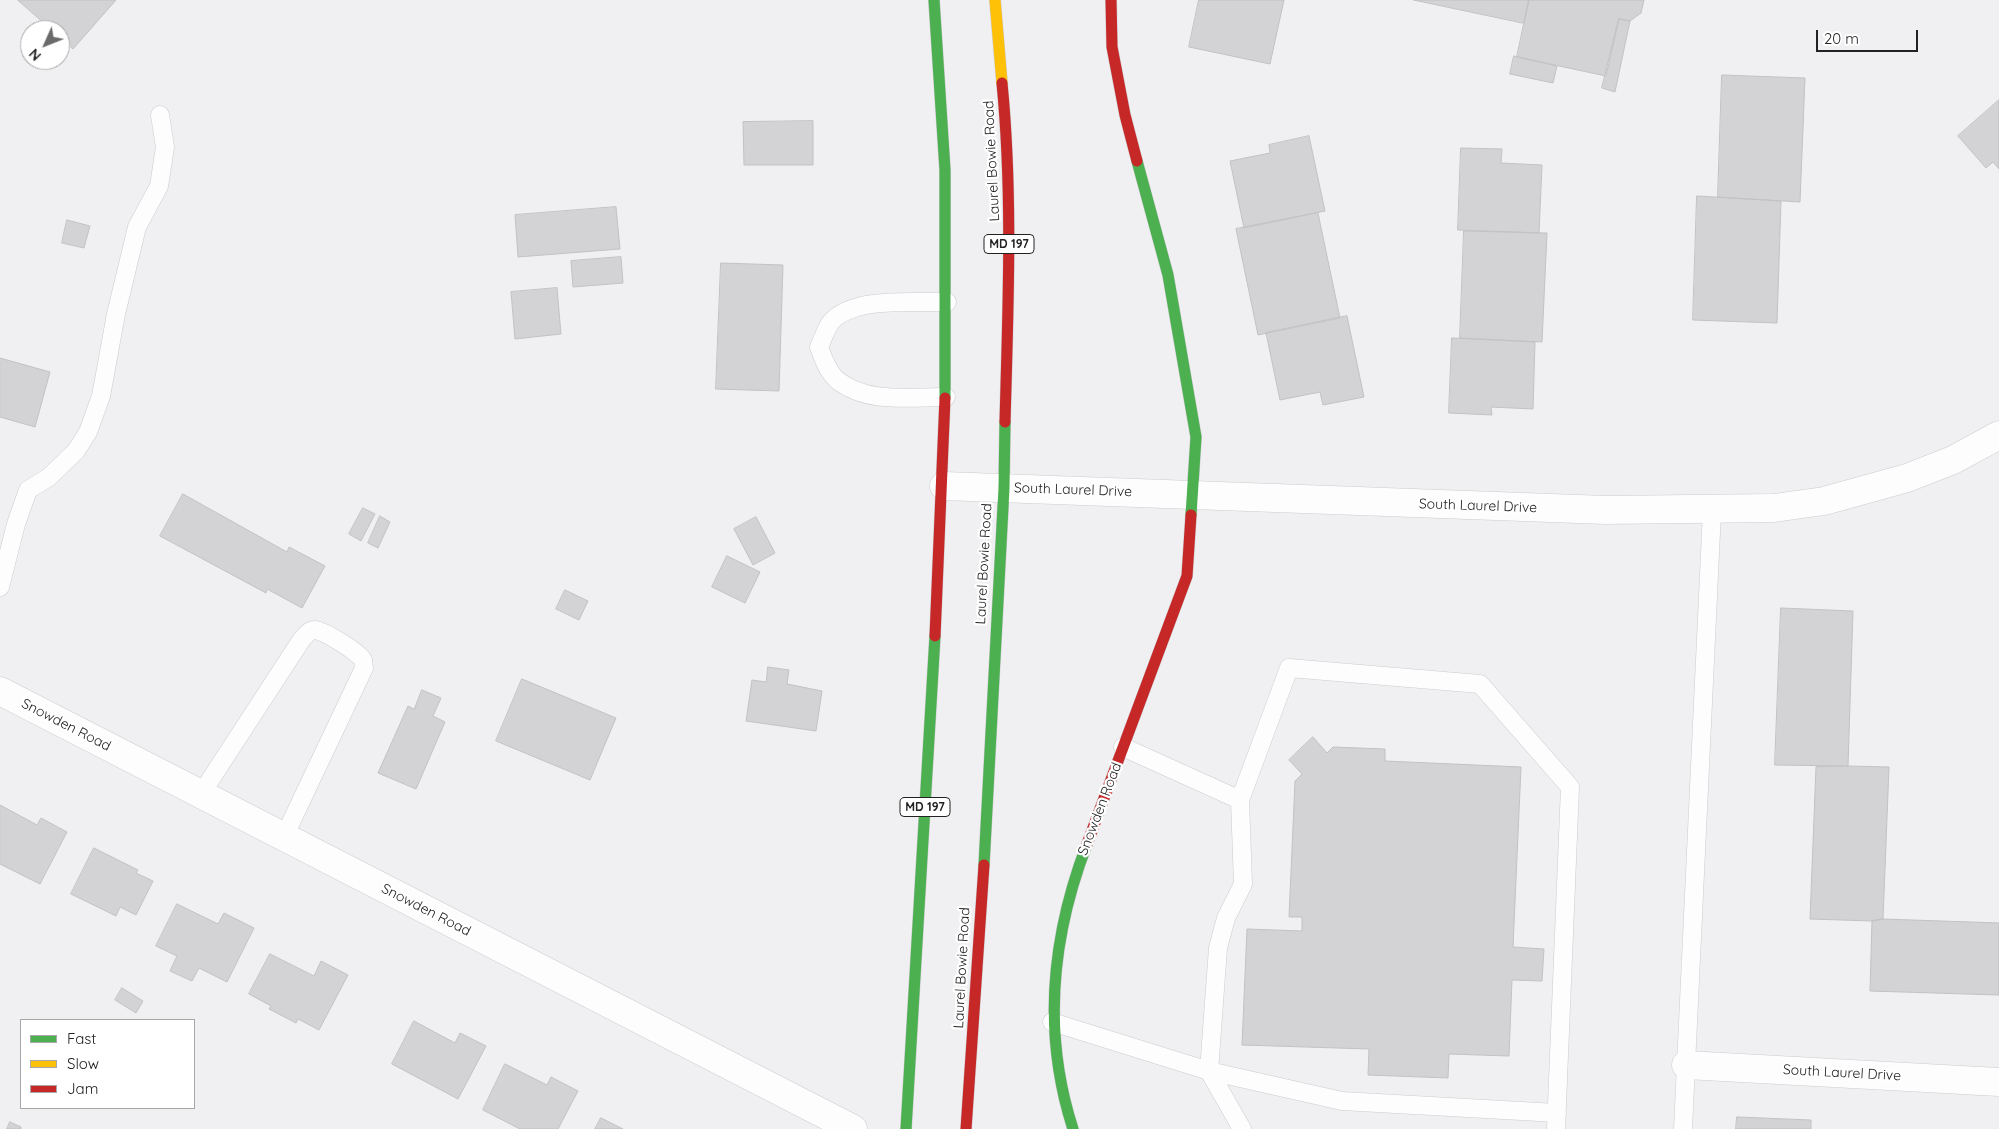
<!DOCTYPE html>
<html>
<head>
<meta charset="utf-8">
<style>
	body { margin:0 }
	#map { position:relative; width:1999px; height:1129px; overflow:hidden; background:#f0eff2; font-family:Quicksand,sans-serif }
	canvas { display:block }
	.legend { position:absolute; left:20px; top:1019px; width:175px; height:90px; box-sizing:border-box; background:#fff; border:1px solid #a7a7a7; margin:0; padding:6px 9px; list-style:none; font-size:15px; color:#232223 }
	.legend li { display:flex; align-items:center; gap:10px; height:25px }
	.legend b { width:25px; border:1px solid #a7a7a7 }
	.north { position:absolute; left:20px; top:20px; width:50px; height:50px; box-sizing:border-box; background:#fff; border:1px solid #a7a7a7; border-radius:50%; rotate:226deg; font-size:14px; font-weight:700; line-height:20px; text-align:center; color:#232223 }
	.north::after { content:''; display:block; margin:auto; width:18px; height:22px; background:#6b6a6b; clip-path:polygon(50% 0,100% 100%,50% 72%,0 100%) }
	.scale { position:absolute; left:1816px; top:30px; width:102px; height:22px; box-sizing:border-box; border:2px solid #232223; border-top:0; padding-left:6px; font-size:15px; line-height:18px; white-space:nowrap; color:#232223; -webkit-text-stroke:4px #fff; paint-order:stroke }
</style>
</head>
<body>
<div id="map">
<canvas width="1999" height="1129"></canvas>
<ul class="legend">
<li><b style="height:6px;background:#4caf50"></b>Fast</li>
<li><b style="height:6px;background:#ffc107"></b>Slow</li>
<li><b style="height:6px;background:#c62828"></b>Jam</li>
</ul>
<div class="north">N</div>
<div class="scale">20 m</div>
</div>
<script>
const g = document.querySelector('canvas').getContext('2d');
g.lineJoin = 'round';
function fillPath(path, color) {
  g.fillStyle = color;
  g.fill(path, 'evenodd');
}
function trace(path, color, width, dash) {
  g.strokeStyle = color;
  g.lineWidth = width;
  g.lineCap = dash ? 'butt' : 'round';
  g.setLineDash(dash || []);
  g.stroke(path);
}
function label(font, color, halo, rows, align = 'center') {
  g.font = font + ' Quicksand,sans-serif';
  g.lineWidth = 4.5;
  g.setLineDash([]);
  g.textBaseline = 'middle';
  g.strokeStyle = halo;
  g.fillStyle = color;
  for (const [text, x, y, turn = 0] of rows) {
    g.save();
    g.translate(x, y);
    g.rotate((+turn || 0) * Math.PI / 180);
    g.textAlign = isNaN(turn) ? turn : align;
    if (halo) g.strokeText(text, 0, 0);
    g.fillText(text, 0, 0);
    g.restore();
  }
}
const building = new Path2D(`
	M18 0H116L73 49 60 37V30H52Z
	M1199 0H1284L1270 64 1189 47Z
	M1414 0H1529L1524 23Z
	M1529 0H1644L1641 13 1630 21 1619 19 1606 76 1517 57Z
	M1619 19 1630 21 1615 92 1602 88Z
	M1514 56 1557 66 1553 83 1510 74Z
	M1722 75 1805 78 1800 202 1718 197Z
	M1999 100V169L1993 162 1986 168 1958 136Z
	M813 121V165H744L743 122Z
	M1309 136 1325 211 1244 228 1230 161 1270 153 1269 145Z
	M1461 148 1502 149 1501 163 1542 165 1539 233 1458 230Z
	M1697 196 1781 201 1777 323 1693 320Z
	M616 207 620 249 518 257 515 215Z
	M1318 213 1340 318 1258 335 1236 229Z
	M67 220 90 226 84 248 62 243Z
	M1464 231 1547 233 1542 342 1460 338Z
	M621 257 623 283 573 287 571 261Z
	M721 263 783 265 779 391 716 389Z
	M557 288 561 334 515 339 511 292Z
	M1347 316 1364 397 1323 405 1320 392 1280 400 1266 333Z
	M1452 338 1535 342 1533 409 1491 407 1492 415 1449 413Z
	M0 358 50 372 35 427 0 417Z
	M183 494 287 552 289 547 325 566 302 608 267 589 266 593 160 536Z
	M363 508 375 514 361 541 349 534Z
	M380 516 390 522 378 548 368 543Z
	M756 517 775 553 753 565 734 529Z
	M727 556 760 572 745 603 712 587Z
	M565 590 588 601 579 620 556 609Z
	M1781 608 1853 611 1848 766 1775 765Z
	M768 667 789 670 787 684 822 691 816 731 746 721 752 680 766 682Z
	M522 679 616 718 590 780 496 741Z
	M422 690 441 698 433 716 445 722 416 789 378 773 408 706 414 709Z
	M1313 737 1327 753 1333 747 1385 749V761L1521 767 1513 947 1544 949 1542 981 1512 980 1509 1056 1449 1054 1448 1078 1368 1075 1369 1049 1242 1045 1247 929 1302 931V917H1289L1295 781 1302 774 1289 760Z
	M1848 766 1889 767 1883 919 1872 921 1810 919 1816 767Z
	M0 805 37 825 41 818 67 832 40 884 0 864Z
	M94 848 138 870 136 873 153 881 136 915 120 907 116 916 71 894Z
	M177 904 218 924 224 913 254 928 227 982 199 968 192 981 170 971 177 956 156 946Z
	M1883 919 1999 923V995L1870 991 1872 921Z
	M270 954 314 976 321 961 348 975 319 1030 298 1019 296 1023 269 1009 271 1006 249 994Z
	M122 988 143 1001 136 1013 115 1000Z
	M414 1021 455 1043 460 1033 486 1046 458 1099 392 1064Z
	M505 1064 547 1085 551 1077 578 1091 558 1129H520L483 1110Z
	M1737 1117 1811 1120V1129H1736Z
	M601 1118 623 1129H595Z
	M10 1122 21 1127V1129H7Z`);
const lane = new Path2D(`
	M946 397C910 397 867 404 837 380 828 372 823 358 819 347 823 339 826 328 831 322 854 296 915 303 947 302
	M0 587 16 524 28 490 49 477 76 451 88 432 101 396 116 314 137 227 159 186 165 147 160 115
	M1123 747 1240 800
	M201 794 302 639C306 635 309 630 315 630 323 630 360 653 363 660 364 662 363 665 364 668L284 837
	M1052 1022 1209 1071 1342 1101 1557 1113
	M1242 1129 1209 1071 1218 948 1226 918 1243 884 1240 800 1289 668 1480 684 1570 787 1556 1129
	M1683 1129 1712 511`);
const street = new Path2D(`
	M944 486 1606 510 1774 508 1824 501 1907 478 1953 460 1999 435
	M0 691 853 1129
	M1686 1065 1999 1082`);
const fast = new Path2D(`
	M934 0 945 170V398
	M1137 161 1168 275 1196 437 1191 515
	M984 865 1004 488 1005 422
	M906 1129 935 636
	M1073 1129C1042 1033 1051 938 1087 844`);
const slow = new Path2D(`
	M995 0 1002 83`);
const jam = new Path2D(`
	M1111 0 1112 47 1125 115 1137 161
	M1002 83C1013 196 1008 309 1005 422
	M935 636 945 398
	M1087 844 1187 576 1191 515
	M966 1129 984 865`);
const shields = [
	[1009,244,50],
	[925,807,50]
];
const shieldNames = [
	["MD 197",1009,244],
	["MD 197",925,807]
];
const streetNames = [
	["Laurel Bowie Road",992,161,-93],
	["South Laurel Drive",1073,490,2],
	["South Laurel Drive",1478,506,2],
	["Laurel Bowie Road",984,564,-87],
	["Snowden Road",66,725,27],
	["Snowden Road",1100,809,-69],
	["Snowden Road",426,910,27],
	["Laurel Bowie Road",962,968,-87],
	["South Laurel Drive",1842,1073,3]
];
fillPath(building, '#d3d2d4');
trace(building, '#c2c1c3', 1);
trace(lane, '#cccbce', 19);
trace(street, '#cccbce', 29);
trace(fast, '#cccbce', 12);
trace(slow, '#cccbce', 12);
trace(jam, '#cccbce', 12);
trace(lane, '#fdfdfd', 18);
trace(street, '#fdfdfd', 28);
trace(fast, '#4caf50', 11);
trace(slow, '#ffc107', 11);
trace(jam, '#c62828', 11);
for (const [x, y, w] of shields) {
  const box = new Path2D();
  box.roundRect(x - w / 2, y - 9.5, w, 19, 4);
  g.fillStyle = '#fff';
  g.fill(box);
  trace(box, '#232223', 1);
}
label('bold 12px', '#232223', null, shieldNames);
label('14px', '#232223', '#fff', streetNames);
</script>
</body>
</html>
